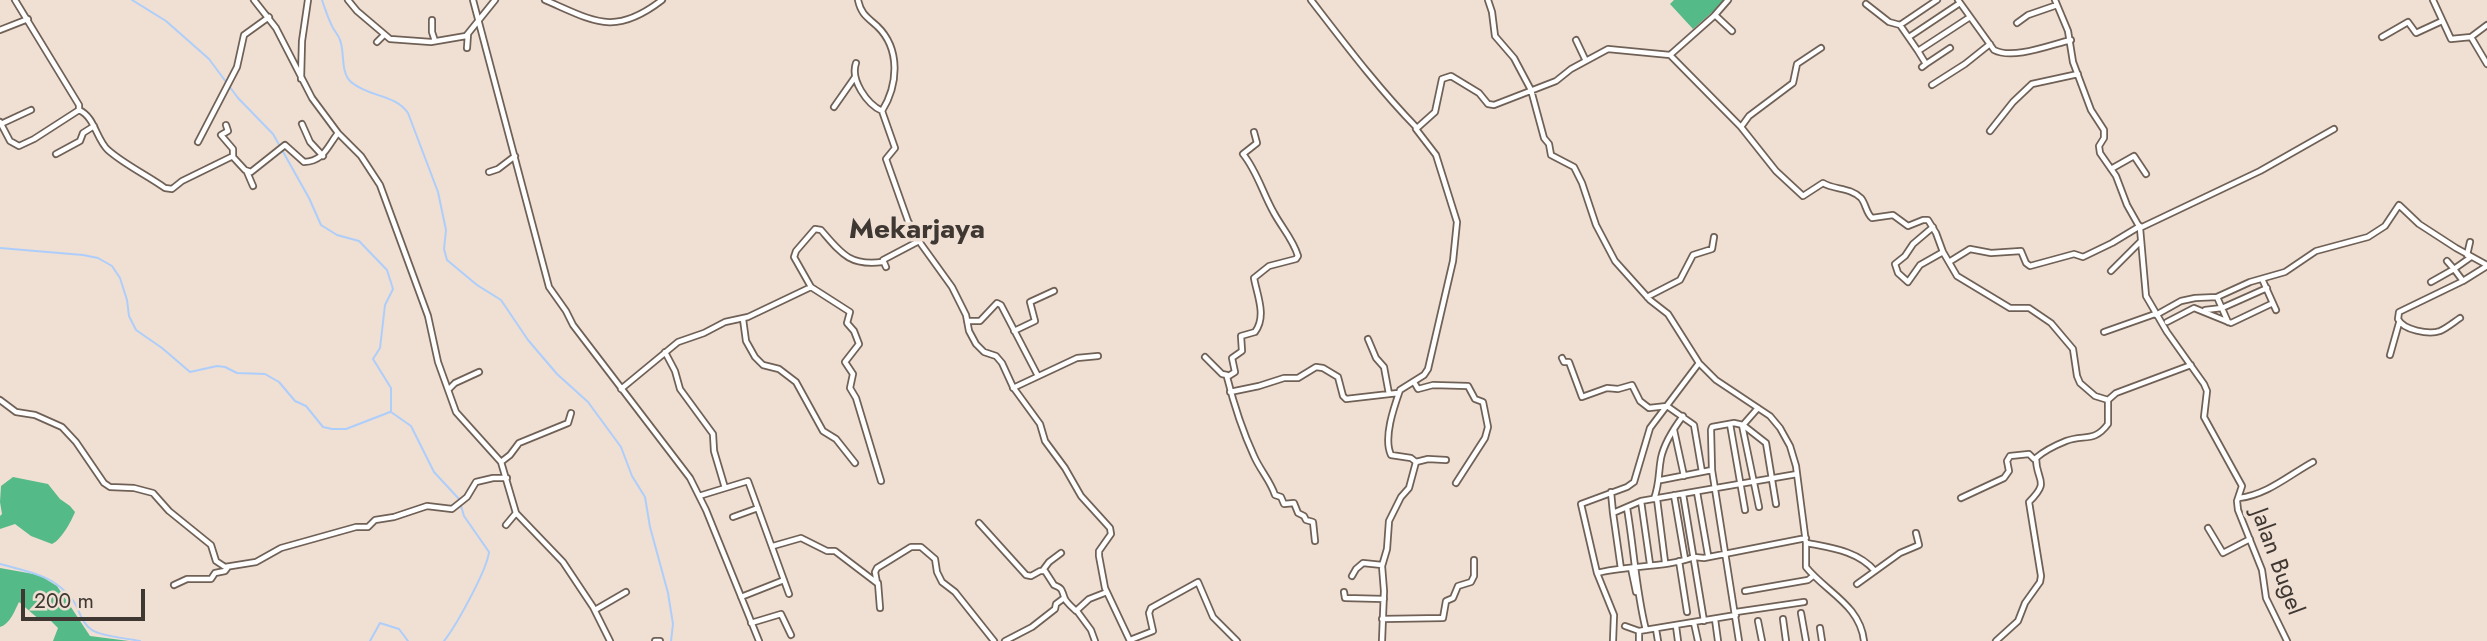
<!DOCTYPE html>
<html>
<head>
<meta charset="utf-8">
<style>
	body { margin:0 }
	#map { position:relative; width:2487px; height:641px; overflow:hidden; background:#f0dfd3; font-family:Jost,sans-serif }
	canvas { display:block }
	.scale { position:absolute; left:21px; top:589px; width:124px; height:32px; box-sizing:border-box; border:4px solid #3e3732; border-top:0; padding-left:9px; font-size:21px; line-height:24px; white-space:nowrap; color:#3e3732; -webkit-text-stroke:5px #f0dfd3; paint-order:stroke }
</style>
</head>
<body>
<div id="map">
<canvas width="2487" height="641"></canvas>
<div class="scale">200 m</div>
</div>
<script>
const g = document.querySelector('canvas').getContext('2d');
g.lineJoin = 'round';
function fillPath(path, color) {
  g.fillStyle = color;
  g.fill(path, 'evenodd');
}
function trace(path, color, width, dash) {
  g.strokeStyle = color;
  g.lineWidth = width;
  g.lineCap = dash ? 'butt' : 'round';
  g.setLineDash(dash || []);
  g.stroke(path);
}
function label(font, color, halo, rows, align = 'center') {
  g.font = font + ' Jost,sans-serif';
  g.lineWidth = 7;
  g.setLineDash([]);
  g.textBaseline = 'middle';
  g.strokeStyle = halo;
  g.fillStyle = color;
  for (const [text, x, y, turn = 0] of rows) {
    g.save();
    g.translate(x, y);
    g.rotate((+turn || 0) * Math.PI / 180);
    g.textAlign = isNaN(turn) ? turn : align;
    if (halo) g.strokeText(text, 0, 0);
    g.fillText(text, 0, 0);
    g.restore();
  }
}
const forest = new Path2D(`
	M1674 0H1726L1693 29 1670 4Z
	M13 477 48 484 60 499 70 506 75 512C71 522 61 540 52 544L31 536 15 524 0 529V516L2 514 0 502 1 486Z
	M0 568 39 575 57 586 90 636 129 641H53L58 628 50 620 41 621 19 602C15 610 10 624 0 627Z`);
const stream = new Path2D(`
	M132 0 166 21 209 59 238 98 273 134 309 198 321 225 337 235 359 241 387 270 393 289 385 305 380 348 373 359 391 388V412L411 426 434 472 459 499 464 516 489 552C487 570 456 626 444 641
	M322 0C325 9 328 18 332 26 334 31 338 34 340 40 345 52 340 72 351 82 368 97 395 94 408 113L438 192 446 230 444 249 447 260 477 285 501 300 528 340 557 374 588 402 621 447 632 476 645 497 650 527 668 593 673 624 671 641
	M0 248 83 255 98 258 112 266 120 278 127 300 129 316 136 330 162 348 190 372 217 366 225 367 237 373 265 374 279 382 295 401 306 406 323 427 332 429H346L390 412
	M0 564C28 572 52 574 72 599 80 609 80 622 92 630 103 637 126 638 140 641
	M370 641 380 623 399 629 408 641`);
const minor = new Path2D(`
	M15 0 79 105V110C95 117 96 139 108 150 125 165 147 175 165 188L172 189 182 181 231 157H233L245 170 251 172 285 145 304 162C324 161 327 147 338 133
	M254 0 276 28 312 98 338 133 361 156 380 185 428 316 438 362 456 412 501 462 516 513 563 562 593 607 610 641
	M348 0 357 11 390 39 431 42 466 36 495 0
	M473 0 549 287 566 311 573 325 690 478 706 510 759 641
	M545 0C594 21 614 37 662 0
	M858 0C861 14 867 17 877 26 901 49 898 85 882 111L895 148 886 159 908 221 921 244 952 287 966 315 969 331 976 344 984 352 996 356 1002 363 1013 387 1040 424 1045 441 1065 468 1081 496 1110 528 1111 534 1099 551V556L1105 588 1130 641
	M1311 0C1345 44 1378 88 1417 128
	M1488 0 1492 12 1495 36 1514 58 1531 90 1544 138 1549 144 1551 155 1574 167 1582 183 1596 225 1615 261 1650 300 1668 314 1699 363 1716 380 1770 416 1780 428 1790 446 1796 466 1806 543V567C1826 592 1860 605 1864 641
	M1958 0 1994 50C2013 60 2050 45 2071 40
	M2055 0 2068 31 2073 62 2091 110 2104 130V138L2099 146 2100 153 2116 176 2127 205 2140 228 2146 296 2167 332 2204 384 2207 391 2204 417 2242 486 2237 501 2238 510 2262 570 2266 598 2287 641
	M2433 0 2451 39 2471 37
	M1866 4 1889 22 1900 25 1937 0
	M1715 15 1732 31
	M432 20V32L435 41
	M2017 23 2028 15 2057 5
	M1900 25 1918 51
	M2487 25 2471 37 2487 64
	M0 30 28 19
	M1909 37 1960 3
	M2382 37 2408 22 2416 33 2442 21
	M1576 40 1586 61
	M377 42 384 35
	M467 48 468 34
	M1670 55 1741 127 1749 116 1793 83 1797 64 1821 48
	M856 63C850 80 867 104 882 111
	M1926 64 1950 48
	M1922 67 1926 64 1918 51 1970 17
	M301 79 302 41 308 0
	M1932 85 1965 64 1990 44
	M834 107 855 77
	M0 122 10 141 19 146 34 139 79 110
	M1 124 31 110
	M302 124 310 142 323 156
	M226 125 228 131 221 135 233 149V157
	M1741 127 1776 171 1803 196 1823 183C1834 190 1850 187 1861 198 1866 204 1866 213 1872 218L1893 215 1908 226 1923 220H1928L1936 233 1943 252 1957 276 2010 308H2029L2051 323 2073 349 2077 376 2080 383 2095 396 2108 400
	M1990 131 2013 102 2032 84 2078 74
	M1254 132 1257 143 1243 154C1257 171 1263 194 1274 213 1282 228 1293 239 1298 256L1296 259 1269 266 1254 278C1257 295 1267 316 1255 332L1241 336 1242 351 1232 358 1235 372 1227 377C1234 405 1242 430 1254 456 1260 470 1270 480 1275 495L1281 497 1284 504 1294 503 1298 513 1304 516 1306 520 1313 522 1315 541
	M198 142 237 67 244 35 269 17
	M56 154 80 141 83 133 94 126
	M2111 169 2134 156 2146 174
	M247 172 253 186
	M489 172 498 169 515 156
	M1933 227 1913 244 1905 256 1895 264 1898 273 1908 282 1920 265 1943 252
	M2140 228 2260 171 2334 129
	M2467 255 2470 242
	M2447 261 2454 269 2471 257
	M1949 262 1970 249 1991 253 2021 251 2026 263 2030 266 2074 254 2083 257 2112 243 2140 226
	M886 267 883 260 919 241
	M2111 271 2141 241
	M2263 281 2276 310
	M2463 281 2487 266
	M2431 282 2454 269 2463 281 2399 312 2398 319C2403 330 2429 335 2440 331 2447 328 2454 322 2460 318
	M811 287 794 257 796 251 815 229 821 230C841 253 849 266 882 262
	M1647 297 1680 280 1693 255 1712 249 1714 237
	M2217 297 2228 322
	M2205 310 2222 308 2267 288
	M2156 315 2181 301 2195 298 2217 297 2250 282 2285 272 2316 251 2368 237 2385 226 2399 205 2419 224 2456 248 2487 265
	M743 319 746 341 755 357 763 365 779 369 796 382 823 431 836 439 855 463
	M967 321H980L997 303 1001 305 1038 376
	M2167 322 2194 308 2231 323 2273 303
	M1014 331 1035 321 1030 302 1054 291
	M2104 332 2155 314
	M1368 339 1376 358 1384 367 1389 394
	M665 352 675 371 680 389 713 434 714 451 725 488
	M2390 355 2399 323
	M1205 357 1222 374 1227 375
	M1562 358 1564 362H1569L1582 397 1607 388 1618 389 1632 385 1640 401 1649 408 1667 406 1694 425 1702 472
	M1414 382 1418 389 1433 385 1468 386 1475 399 1483 402 1488 427 1485 438 1456 483
	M1013 388 1077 358 1098 356
	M449 389 455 383 479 372
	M621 389 678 342 704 333 725 322 748 317 811 287 850 312 847 323 854 331 859 344 845 362 853 374 850 388 856 398 881 481
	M1230 392 1259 386 1284 378H1298L1316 367 1323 368 1338 377 1343 396 1346 399 1398 393
	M0 400 16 412 35 415 62 427 76 442 104 483 110 487 134 488 153 493 169 511 211 545 216 561 225 567 256 562 281 548 356 527H368L375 520 394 517 427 506 452 509 467 497 476 482 493 478H507
	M1730 424 1745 510
	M1742 425 1759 507
	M1743 425 1766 443 1776 504
	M1674 430 1684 476
	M501 462 510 455 519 443 568 423 571 413
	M1416 462 1428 459 1446 460
	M1661 480 1712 470
	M1611 492 1613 513 1641 501 1797 474
	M1697 492 1708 555
	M1683 494 1704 621
	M1674 495 1685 559
	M699 496 748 481 789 594
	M1961 498 2004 478 2009 471 2007 461 2010 456 2029 454 2034 459
	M2239 498C2267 495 2289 475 2313 462
	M1654 499C1660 482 1658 474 1661 458 1664 444 1674 428 1683 416
	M1657 499 1665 562
	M1641 501 1650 564
	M1627 508C1634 549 1636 591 1646 630
	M1613 513 1621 569
	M733 517 758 508
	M979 523 1026 575 1031 576 1040 571H1045L1054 585C1064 589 1061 590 1065 599 1067 603 1073 608 1076 611L1089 599 1107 592
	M506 525 516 513
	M2208 528 2223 553 2250 539
	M1807 543C1832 548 1858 551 1875 571
	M773 546 801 538 827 551H835L877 583 875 572 877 568 911 547H921L935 559 937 572 942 582 955 592 994 641
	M1679 561 1687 612
	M1631 568 1636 592
	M1043 570 1049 562 1061 553
	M1597 573C1626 565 1666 568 1694 557L1704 558 1806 538
	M1352 576 1356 569 1363 563 1382 565
	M878 583 880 608
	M1857 584 1900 553 1919 545 1916 533
	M174 585 187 579H211L215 573 225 571 228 567
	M1745 591 1808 580 1813 576
	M1344 592 1345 598 1384 599
	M741 597 784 580
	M595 610 626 592
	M1077 611 1091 630 1095 641
	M1736 612 1804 602
	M1801 613 1806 641
	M1382 619 1443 618 1446 601 1453 598 1458 586 1471 582 1474 576V560
	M1715 619 1718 641
	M1783 619 1786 641
	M1758 621 1762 641
	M751 623 781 614 791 635
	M1694 623 1698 641
	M1625 626 1639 631 1736 615
	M1676 626 1678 641
	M1820 628 1822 641
	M1656 629 1658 641
	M1639 631V641
	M1130 640 1153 631 1149 613 1151 608 1198 582 1213 617 1237 641
	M655 641H660
	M1005 641 1032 627 1055 609 1056 604 1064 598
	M1382 641 1384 591 1382 566 1387 549 1389 521 1401 497 1409 488 1416 462 1411 458 1391 455C1383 438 1394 407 1400 390L1424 375 1428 369 1453 261 1457 222 1436 155 1416 129 1435 112 1442 79 1451 76 1479 93 1488 104 1494 105 1556 81 1571 69 1608 49 1670 55 1714 16 1728 0
	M1613 641 1614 615 1597 573 1581 504 1627 487 1634 482 1650 428 1699 363
	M1739 641 1712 470 1711 430 1712 427 1734 423 1743 425 1758 408
	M1996 641 2018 621 2025 603 2040 582 2041 576 2029 502C2051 480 2036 482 2036 458 2044 451 2056 445 2066 441 2084 434 2094 443 2108 424V400L2116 393 2191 365`);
const streetNames = [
	["Jalan Bugel",2276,562,70]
];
const quarterNames = [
	["Mekarjaya",917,231]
];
fillPath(forest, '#54ba88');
trace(stream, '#adcefb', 2);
trace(minor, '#706157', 8);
trace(minor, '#fff', 4.5);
label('24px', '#3e3732', '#f0dfd3', streetNames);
label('bold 28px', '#3e3732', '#f0dfd3', quarterNames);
</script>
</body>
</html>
